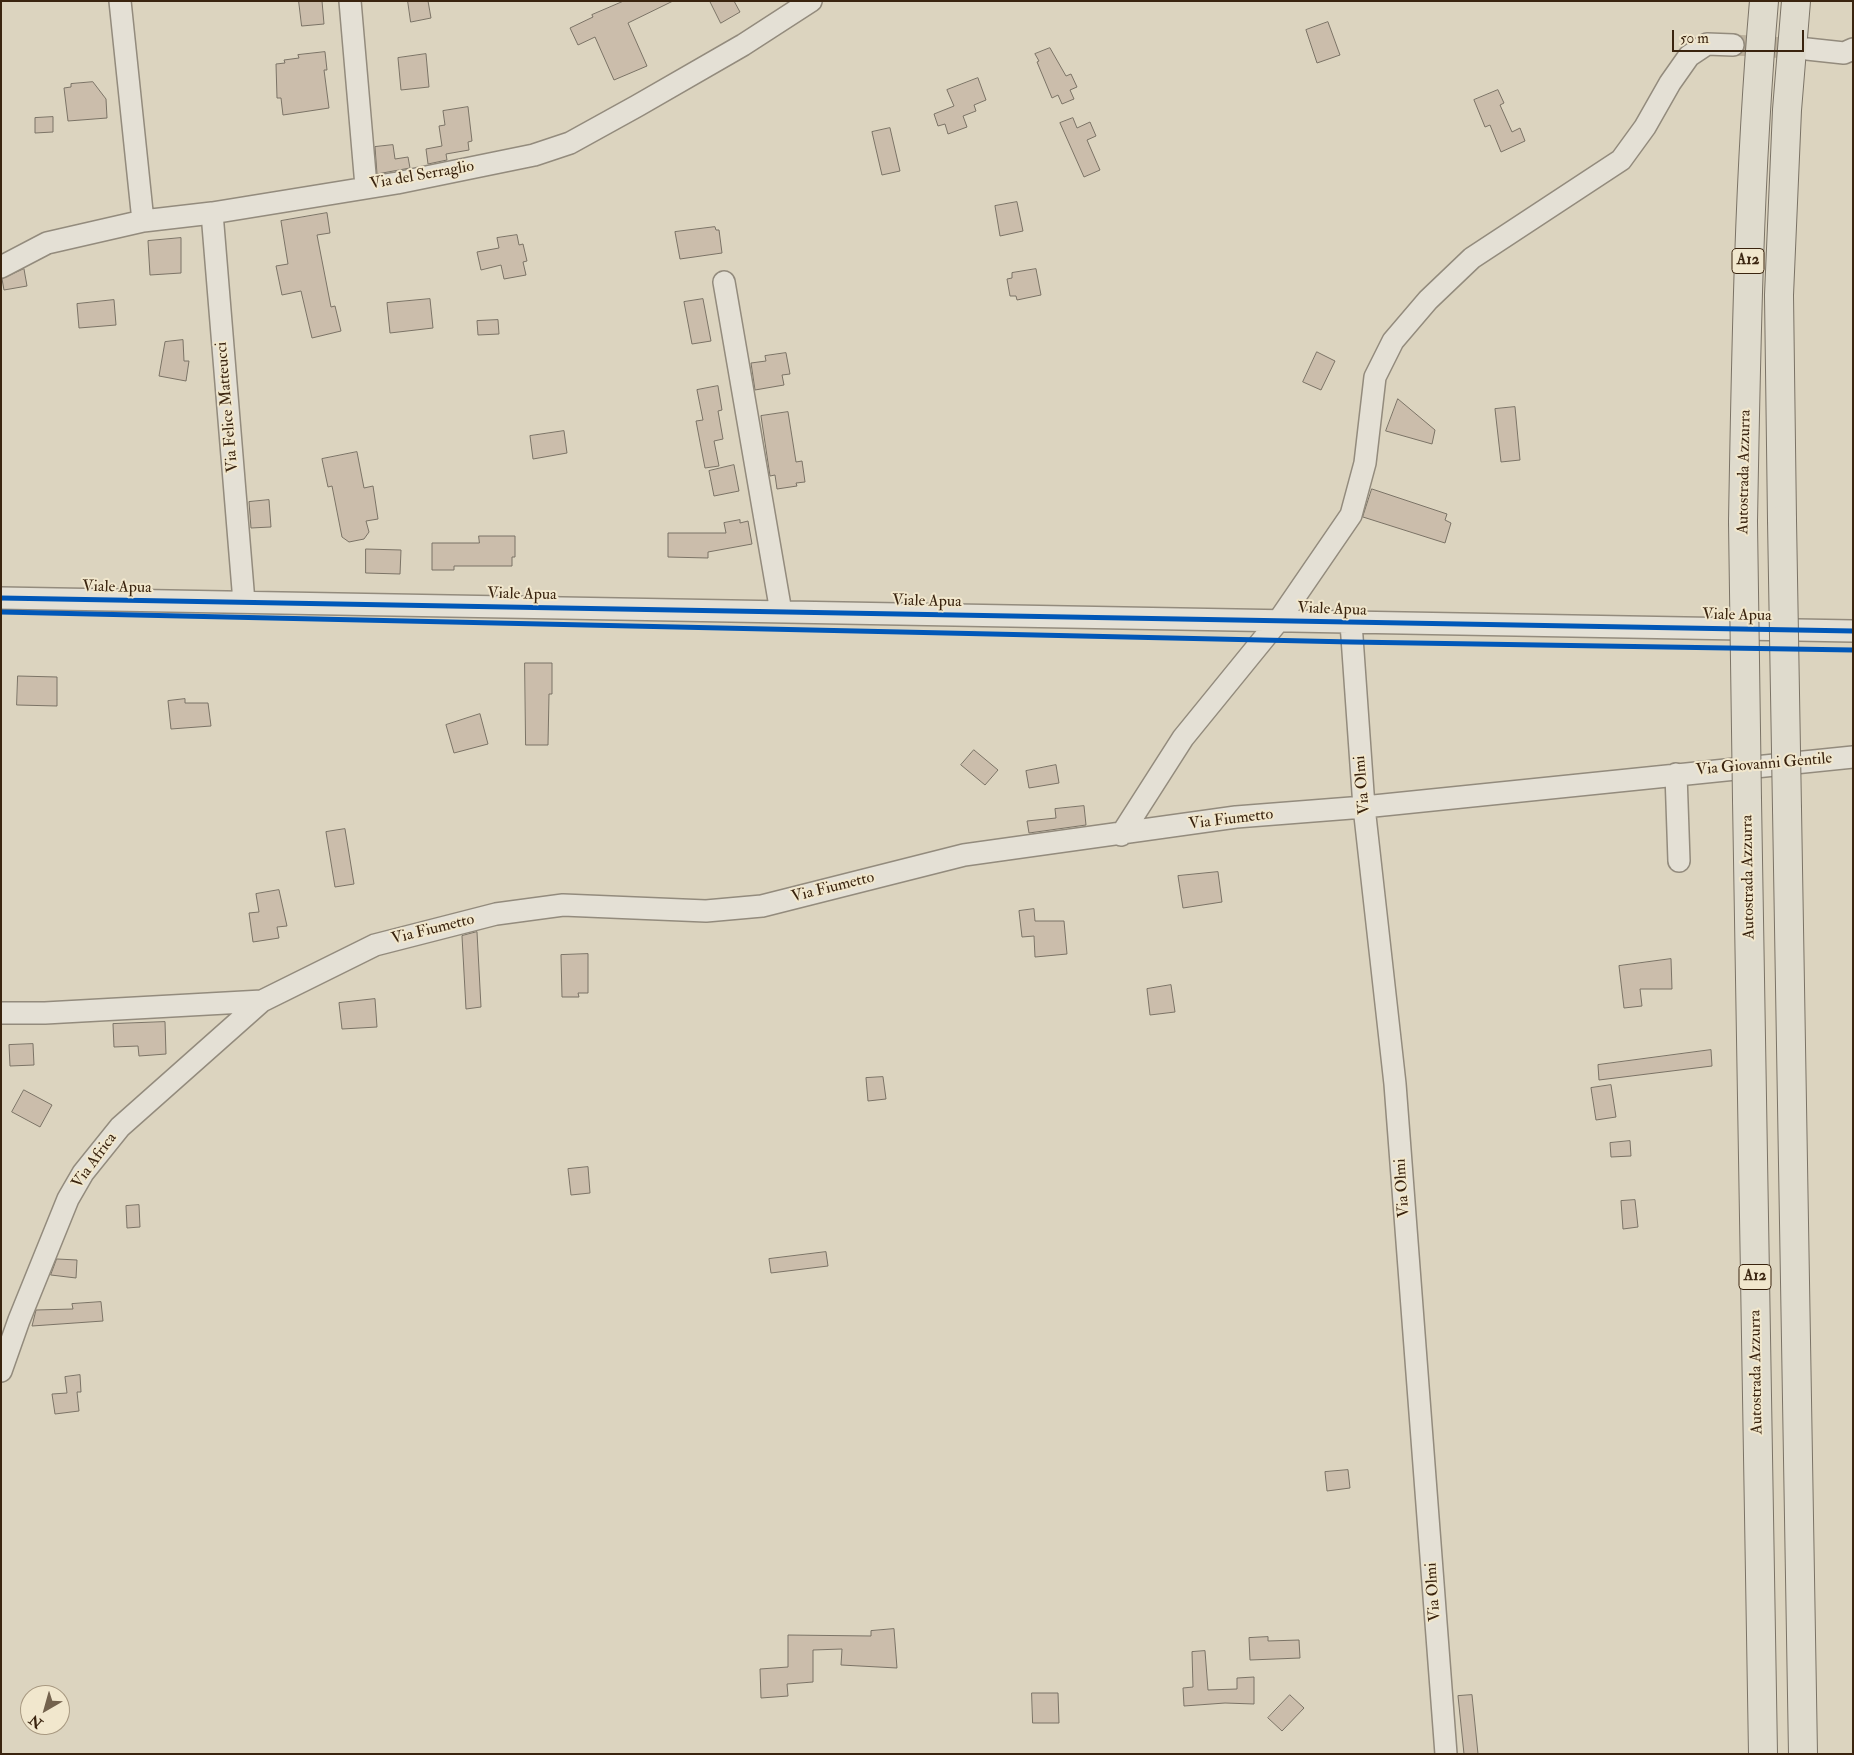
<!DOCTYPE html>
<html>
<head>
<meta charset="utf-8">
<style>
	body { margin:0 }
	#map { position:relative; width:1854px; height:1755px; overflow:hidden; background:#dcd4bf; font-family:"IM FELL Double Pica",serif }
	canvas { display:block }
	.frame { position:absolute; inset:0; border:2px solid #3a240f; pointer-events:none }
	.north { position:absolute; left:20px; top:1685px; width:50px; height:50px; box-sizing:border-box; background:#f1e7cd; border:1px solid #a89981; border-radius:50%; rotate:218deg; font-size:14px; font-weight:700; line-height:20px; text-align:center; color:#3a240f }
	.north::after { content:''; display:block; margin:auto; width:18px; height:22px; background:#73624d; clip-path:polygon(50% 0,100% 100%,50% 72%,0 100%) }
	.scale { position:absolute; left:1672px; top:30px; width:132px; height:22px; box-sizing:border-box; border:2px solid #3a240f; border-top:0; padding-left:6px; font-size:15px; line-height:18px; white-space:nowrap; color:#3a240f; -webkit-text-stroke:4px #f1e7cd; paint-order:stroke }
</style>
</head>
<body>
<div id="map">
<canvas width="1854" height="1755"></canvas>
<div class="frame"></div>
<div class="north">N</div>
<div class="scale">50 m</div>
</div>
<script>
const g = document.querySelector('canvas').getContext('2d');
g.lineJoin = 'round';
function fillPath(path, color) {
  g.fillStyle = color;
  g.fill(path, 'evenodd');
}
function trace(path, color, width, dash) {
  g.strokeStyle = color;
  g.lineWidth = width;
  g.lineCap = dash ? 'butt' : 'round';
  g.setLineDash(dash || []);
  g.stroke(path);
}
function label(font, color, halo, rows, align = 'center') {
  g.font = font + ' "IM FELL Double Pica",serif';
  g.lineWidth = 4;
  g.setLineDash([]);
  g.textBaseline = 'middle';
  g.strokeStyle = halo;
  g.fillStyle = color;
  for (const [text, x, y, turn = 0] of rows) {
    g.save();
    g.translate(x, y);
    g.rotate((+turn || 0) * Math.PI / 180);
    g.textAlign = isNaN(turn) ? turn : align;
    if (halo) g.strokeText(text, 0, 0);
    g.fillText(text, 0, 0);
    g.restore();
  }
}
const building = new Path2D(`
	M299 1H322L324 24 302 26Z
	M408 1H428L431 18 411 22Z
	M624 1H673L628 23 647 66 614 80 595 37 578 45 570 28 593 17 592 15Z
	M710 1H734L740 12 721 23Z
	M1328 22 1340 55 1317 63 1306 30Z
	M1050 48 1066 76 1071 74 1077 87 1070 90 1074 99 1062 104 1058 95 1052 98 1037 62 1039 61 1035 54Z
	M325 52 327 70H324L329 108 283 115 281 98H277L276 64 285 63 284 60 299 58 298 55Z
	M426 54 429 87 401 90 398 58Z
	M978 78 986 100 974 105 976 111 963 116 967 127 948 134 945 124 938 126 934 114 954 106 947 90Z
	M93 82 106 99 107 118 68 121 64 88 71 87V84Z
	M1498 90 1504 103 1500 105 1512 132 1520 128 1525 141 1501 152 1490 125 1485 127 1474 100Z
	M468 107 472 141 468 142 469 150 446 154 447 160 428 164 426 149 442 146 439 126 445 125 443 111Z
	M53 117V132L35 133V118Z
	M1073 118 1077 128 1090 122 1096 136 1087 140 1100 170 1084 177 1060 123Z
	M890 128 900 171 882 175 872 132Z
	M393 145 395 159 408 157 410 168 377 174 375 147Z
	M1017 202 1023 231 1000 236 995 206Z
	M327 213 330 233 317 235 331 307 335 306 341 331 312 338 301 291 282 295 276 266 288 264 281 221Z
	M715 227 716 230H719L722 253 680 259 675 232Z
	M517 235 519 245 523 244 527 261 523 262 526 275 504 279 501 265 481 270 477 252 499 248 497 238Z
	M181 238V273L150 275 148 241Z
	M24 269 27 286 4 290 2 279Z
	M1036 269 1041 295 1017 300 1016 296H1010L1007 279 1012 278V273Z
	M430 299 433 328 390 333 387 303Z
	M703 299 711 341 692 344 684 302Z
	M114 300 116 325 79 328 77 304Z
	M498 320 499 334 478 335 477 321Z
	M183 340 184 361H189L186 381 159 376 165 342Z
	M1317 352 1335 361 1321 390 1303 382Z
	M786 353 790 374 782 375 784 385 755 390 751 363 766 361 765 356Z
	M718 386 722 410 718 411 723 439 714 441 719 466 705 468 696 421 703 420 697 390Z
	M1398 399 1435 430 1432 444 1386 431Z
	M1515 407 1520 460 1501 462 1495 409Z
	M788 412 796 462 802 461 805 482 796 483 797 486 777 489 775 475 770 476 761 416Z
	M564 431 567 453 533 459 530 436Z
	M357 452 364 488 373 486 378 519 366 521 369 532 364 539 349 542 342 537 332 486 328 487 322 459Z
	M734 465 739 491 714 496 709 471Z
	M1372 489 1447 514 1445 520 1451 523 1445 543 1363 517Z
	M269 500 271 527 251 528 249 502Z
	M740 520V523L748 521 752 544 708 552V558L668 557V533H726L724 523Z
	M479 536H515V557H512V566H454V570H432V543H479Z
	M366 549 401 550 400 574 366 573Z
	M525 663H552V694H549L548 745H526Z
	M18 676 57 677V706L17 705Z
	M185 699V703H208L211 726 171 729 168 701Z
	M480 714 488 744 454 753 446 725Z
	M974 750 998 770 985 785 961 765Z
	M1056 765 1059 783 1029 788 1026 771Z
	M1084 806 1086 825 1029 833 1027 821 1056 818 1055 809Z
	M345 829 354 884 335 887 326 832Z
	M1218 872 1222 902 1183 908 1178 876Z
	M279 890 287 926 277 927 279 938 253 942 249 913 259 912 256 894Z
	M1034 909 1035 921H1064L1067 954 1035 957 1034 936 1022 937 1019 911Z
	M477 932 481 1007 466 1009 462 936Z
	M588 954V993H578L579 997H562L561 955Z
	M1671 959 1672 989H1640L1642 1006 1624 1008 1619 966Z
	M1171 985 1175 1012 1150 1015 1147 989Z
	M375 999 377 1027 342 1029 339 1003Z
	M165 1022 166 1054 139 1056 138 1046 114 1047 113 1024Z
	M33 1044 34 1065 10 1066 9 1045Z
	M1711 1050 1712 1066 1599 1080 1598 1065Z
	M883 1077 886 1099 868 1101 866 1078Z
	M1611 1085 1616 1117 1596 1120 1591 1088Z
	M24 1090 52 1105 40 1127 12 1112Z
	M1630 1141 1631 1156 1611 1157 1610 1143Z
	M588 1167 590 1193 571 1195 568 1169Z
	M1635 1200 1638 1227 1623 1229 1621 1201Z
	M139 1205 140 1227 127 1228 126 1206Z
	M826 1252 828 1266 771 1273 769 1259Z
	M57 1259 77 1260 76 1278 51 1275Z
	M101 1302 103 1321 32 1326 36 1310 73 1309 72 1304Z
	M80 1375 81 1392H77L79 1411 55 1414 52 1394 67 1393 65 1377Z
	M1348 1470 1350 1488 1327 1491 1325 1472Z
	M894 1629 897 1668 841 1665 842 1649 813 1650V1682L787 1684 788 1696 761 1698 760 1669 788 1667V1635L871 1636V1631Z
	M1268 1637V1641L1299 1640 1300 1658 1250 1660 1249 1638Z
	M1205 1651 1208 1690 1237 1689V1678L1254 1677V1704L1225 1703 1184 1706 1183 1688 1193 1687 1192 1652Z
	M1032 1693H1058L1059 1723H1033Z
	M1290 1695 1304 1708 1282 1731 1268 1718Z
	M1472 1695 1478 1754H1464L1458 1696Z`);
const minorTunnel = new Path2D(`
	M1733 45 1807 49`);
const minor = new Path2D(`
	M120 1 143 221
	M350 1 366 186
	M1807 49 1844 53 1853 49
	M212 213 244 602
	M1 267 47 243 143 221 212 213 397 183 534 155 570 143 637 106 743 45 811 1
	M724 282 781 612
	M1 598 1853 631
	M1351 623 1364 807 1395 1084 1446 1754
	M1676 774 1679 861
	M1121 835 1183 738 1279 620 1351 515 1365 463 1375 377 1393 341 1428 300 1472 258 1621 160 1645 127 1670 83 1689 56 1707 44 1733 45
	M1 1013H45L262 1001 375 945 496 914 563 905 706 911 762 906 964 855 1236 817 1364 807 1853 757
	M1 1371 19 1320 68 1199 83 1173 120 1127 262 1001`);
const highway = new Path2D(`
	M1782 520 1779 295 1787 110 1796 1
	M1743 522C1746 348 1749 174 1764 1
	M1747 800 1763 1754
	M1787 809 1803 1754`);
const highwayBridge = new Path2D(`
	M1782 520 1787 809
	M1743 522 1747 800`);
const cycleway = new Path2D(`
	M1 598 1853 631
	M1 612 1351 642 1853 650`);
const shields = [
	[1748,261,32],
	[1755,1277,32]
];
const shieldNames = [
	["A12",1748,261],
	["A12",1755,1277]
];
const streetNames = [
	["Via del Serraglio",422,176,-10],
	["Via Felice Matteucci",228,407,-95],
	["Autostrada Azzurra",1745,472,-89],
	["Viale Apua",117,588,1],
	["Viale Apua",522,595,1],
	["Viale Apua",927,602,1],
	["Viale Apua",1332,610,2],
	["Viale Apua",1737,616,1],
	["Via Giovanni Gentile",1764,765,-5],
	["Via Olmi",1363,785,-95],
	["Via Fiumetto",1231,820,-7],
	["Autostrada Azzurra",1749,877,-91],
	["Via Fiumetto",833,888,-14],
	["Via Fiumetto",433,930,-14],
	["Via Africa",95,1161,-54],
	["Via Olmi",1403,1188,-94],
	["Autostrada Azzurra",1757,1372,-91],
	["Via Olmi",1434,1592,-94]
];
fillPath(building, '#cbbdab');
trace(building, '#7b7366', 1);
trace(minorTunnel, '#bcb19c', 21, [21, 11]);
trace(minor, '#938b7d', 24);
trace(highway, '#7b7366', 30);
trace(minor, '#e4e0d5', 21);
trace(highway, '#dfdbcd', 28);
trace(highwayBridge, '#7b7366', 30, []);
trace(highwayBridge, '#dfdbcd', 28);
trace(cycleway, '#0057b8', 5);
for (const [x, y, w] of shields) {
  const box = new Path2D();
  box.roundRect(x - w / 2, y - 12.5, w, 25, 4);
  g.fillStyle = '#f1e7cd';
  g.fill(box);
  trace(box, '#3a240f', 1);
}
label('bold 15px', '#3a240f', null, shieldNames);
label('16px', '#3a240f', '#f1e7cd', streetNames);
</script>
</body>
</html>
